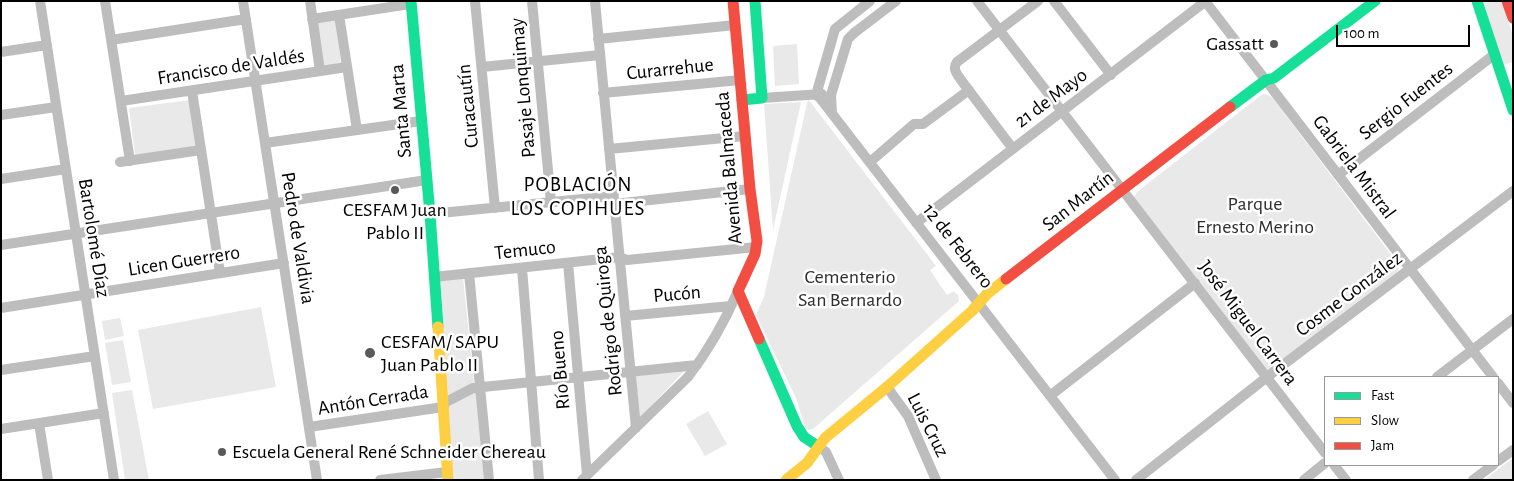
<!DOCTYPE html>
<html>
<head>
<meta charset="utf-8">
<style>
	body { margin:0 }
	#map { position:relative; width:1514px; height:481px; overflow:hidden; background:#fff; font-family:"Alegreya Sans",sans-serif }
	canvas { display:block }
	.frame { position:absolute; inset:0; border:2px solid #000; pointer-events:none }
	.legend { position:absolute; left:1324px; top:376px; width:175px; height:90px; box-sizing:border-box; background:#fff; border:1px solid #999; margin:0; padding:6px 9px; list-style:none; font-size:15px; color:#000 }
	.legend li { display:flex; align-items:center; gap:10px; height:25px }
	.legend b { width:25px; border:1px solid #999 }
	.scale { position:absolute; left:1336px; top:25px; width:134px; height:22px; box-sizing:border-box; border:2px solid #000; border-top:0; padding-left:6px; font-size:15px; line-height:18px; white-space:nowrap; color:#000; -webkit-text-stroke:4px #fff; paint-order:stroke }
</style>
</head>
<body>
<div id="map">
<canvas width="1514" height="481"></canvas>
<div class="frame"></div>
<ul class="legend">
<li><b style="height:6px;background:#16e098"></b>Fast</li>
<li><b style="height:6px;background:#ffcf43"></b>Slow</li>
<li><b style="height:6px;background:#f24e42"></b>Jam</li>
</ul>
<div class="scale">100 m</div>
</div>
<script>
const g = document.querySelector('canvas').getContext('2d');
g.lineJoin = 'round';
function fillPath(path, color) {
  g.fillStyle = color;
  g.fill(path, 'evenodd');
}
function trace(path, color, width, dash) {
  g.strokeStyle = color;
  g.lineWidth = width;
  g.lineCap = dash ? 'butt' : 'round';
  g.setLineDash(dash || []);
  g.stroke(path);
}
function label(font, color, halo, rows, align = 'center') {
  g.font = font + ' "Alegreya Sans",sans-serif';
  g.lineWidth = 5;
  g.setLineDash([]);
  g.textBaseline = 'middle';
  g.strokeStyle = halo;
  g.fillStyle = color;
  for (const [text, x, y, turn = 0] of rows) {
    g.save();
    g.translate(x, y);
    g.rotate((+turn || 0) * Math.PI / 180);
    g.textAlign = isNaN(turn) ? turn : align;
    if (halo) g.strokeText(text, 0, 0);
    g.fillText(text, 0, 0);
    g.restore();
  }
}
const green = new Path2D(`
	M1483 1H1502L1513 36V62L1503 65Z
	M335 17 341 63 323 66 316 20Z
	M797 44 799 84 775 86 773 46Z
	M1265 94 1272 97 1398 264V272L1269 371 1267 370 1134 197 1137 192 1261 95Z
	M808 99 936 266 930 270 947 295 954 291 956 294H958L959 301 813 429 808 430 805 427 796 398 756 315 764 297Z
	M190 100 197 146 135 155 129 108Z
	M801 102 773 230 764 104Z
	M463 277 474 384 448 395 440 279Z
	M261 307 276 387 153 409 138 330Z
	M120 318 124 336 105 340 102 321Z
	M123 340 131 382 112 385 105 343Z
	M684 371 639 419 636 376Z
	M132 390 149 480H125L112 393Z
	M472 391 476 393 484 480H450L445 407Z
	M708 411 727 444 705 456 686 424Z
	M1513 458V480H1484Z`);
const street = new Path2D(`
	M40 1 114 480
	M105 1 130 161
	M243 1 317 480
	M310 1 320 71
	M475 1 495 208
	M532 1 551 202
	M595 1 636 428
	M977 1 1325 453
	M1054 1 1111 75
	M1205 1 1493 377
	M339 15 357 130
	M312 19 410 4
	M598 39 735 25
	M111 40 246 19
	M1 52 47 45
	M482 67 600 55
	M192 91 220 273
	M603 93 740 80
	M816 95 820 98 1115 480
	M816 95 835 29 870 1
	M762 98 822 94
	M121 101 347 67
	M832 113 831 95 848 39 854 33 896 1
	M1 115 56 107
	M265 143 421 121
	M609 149 745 136
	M1013 149 961 80C957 74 952 69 957 62L1038 1
	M120 162 201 150
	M870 162 914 124H923L969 90
	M1338 175 1495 54
	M1 179 66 169
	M614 204 750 189
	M430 214 613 196
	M916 223 1206 1
	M1 245 427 180
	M568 263 587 475
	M522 268 539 480
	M469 273 489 480
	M434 277 620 257 627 260 756 247
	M1 308 284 263
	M625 316 731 306
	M1 370 95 356
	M1437 377 1513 319
	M1498 383 1513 403
	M887 387 908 416 936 480
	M1051 395 1195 283
	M39 423 48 480
	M309 427 443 407 446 402 473 388 697 365
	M1 429 104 413
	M819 447 826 452 839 480
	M1498 461 1513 450
	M1334 465 1346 480
	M380 480 447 472
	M582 480 688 377C708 351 725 321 738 291
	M1136 480 1267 377 1513 191
	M1304 480 1325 463
	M1473 480 1493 465`);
const fast = new Path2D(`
	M411 1 430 214 438 327
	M1477 1 1513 110
	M742 100 762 98 755 1
	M1230 107 1266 80 1274 78 1375 1
	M759 339 797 426 804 437 819 447`);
const slow = new Path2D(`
	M438 327 448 480
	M786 480 807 463 825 438 887 387 972 311 987 294 1006 279`);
const jam = new Path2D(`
	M733 1 750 189 757 241 755 254 738 291 759 339
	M1507 1 1513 18
	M1006 279 1230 107`);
const markers = [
	[1274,44,5,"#595959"],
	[395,190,5,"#595959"],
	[370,353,6,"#595959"],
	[222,452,5,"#595959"]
];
const poiNames = [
	["Gassatt",1264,44,"right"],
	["CESFAM Juan",395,210,"center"],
	["Pablo II",395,233,"center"],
	["CESFAM/ SAPU",381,342],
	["Juan Pablo II",381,365],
	["Escuela General René Schneider Chereau",232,452]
];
const streetNames = [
	["Francisco de Valdés",231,67,-9],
	["Curarrehue",670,69,-6],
	["Pasaje Lonquimay",523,88,-95],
	["21 de Mayo",1051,98,-37],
	["Sergio Fuentes",1406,101,-38],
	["Curacautín",468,106,-96],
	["Santa Marta",401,111,-95],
	["Gabriela Mistral",1354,167,53],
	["Avenida Balmaceda",729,168,-95],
	["San Martín",1078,201,-38],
	["Bartolomé Díaz",94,238,81],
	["Pedro de Valdivia",298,238,81],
	["12 de Febrero",958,246,52],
	["Temuco",525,250,-6],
	["Licen Guerrero",184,261,-9],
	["Pucón",677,294,-5],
	["Cosme González",1349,294,-37],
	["Rodrigo de Quiroga",608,321,-96],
	["José Miguel Carrera",1248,323,53],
	["Río Bueno",560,370,-95],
	["Antón Cerrada",373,400,-9],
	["Luis Cruz",928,425,63]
];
const parkNames = [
	["Parque",1255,204],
	["Ernesto Merino",1255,227],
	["Cementerio",850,277],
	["San Bernardo",850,300]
];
const neighbourhoodNames = [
	["POBLACIÓN",578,185],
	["LOS COPIHUES",578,209]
];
fillPath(green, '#e9e9e9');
trace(street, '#bdbdbd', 10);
trace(fast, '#16e098', 11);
trace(slow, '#ffcf43', 11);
trace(jam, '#f24e42', 11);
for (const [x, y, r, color] of markers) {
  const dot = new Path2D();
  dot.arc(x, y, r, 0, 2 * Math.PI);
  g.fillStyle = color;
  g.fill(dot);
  trace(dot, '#fff', 2);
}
label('20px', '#000', '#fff', poiNames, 'left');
label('20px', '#000', '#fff', streetNames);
label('20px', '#2e2e2e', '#fff', parkNames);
g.letterSpacing = '1px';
label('21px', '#000', '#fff', neighbourhoodNames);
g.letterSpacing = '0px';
</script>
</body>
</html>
